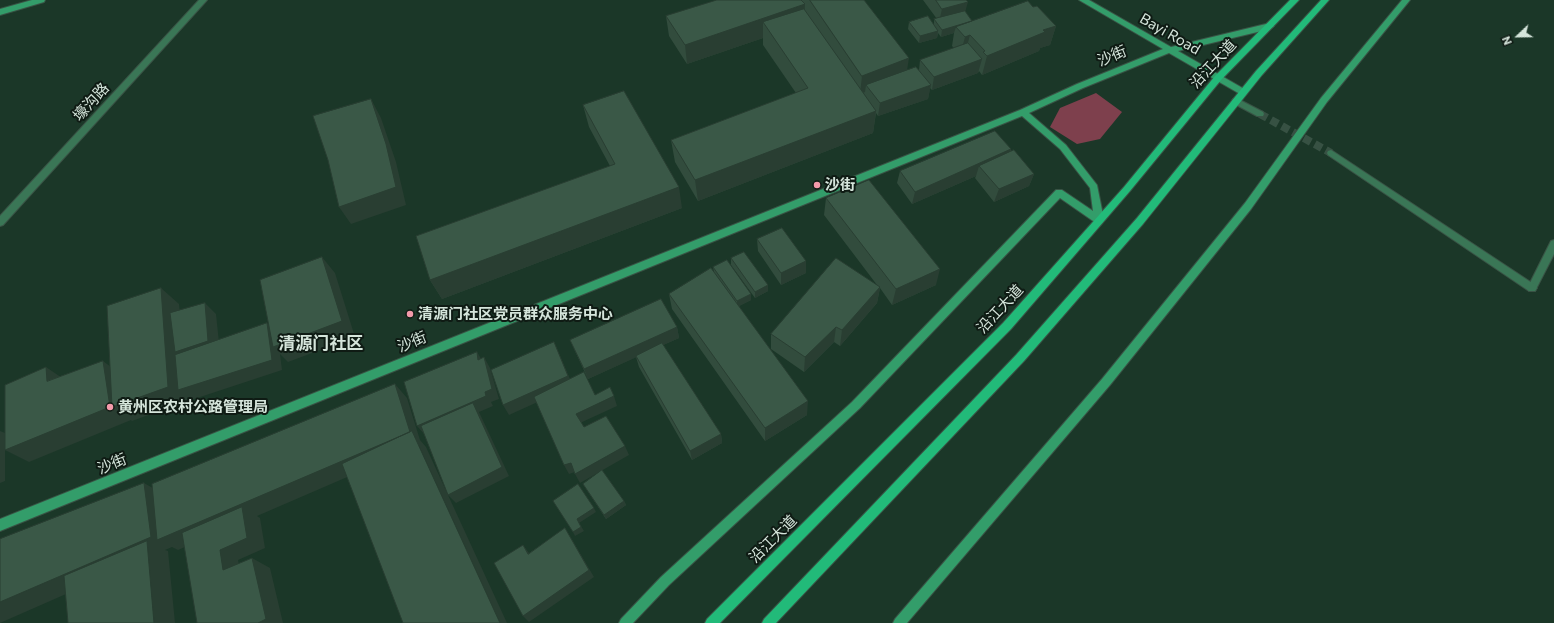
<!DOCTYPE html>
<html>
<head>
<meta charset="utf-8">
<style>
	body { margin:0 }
	#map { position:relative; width:1554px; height:623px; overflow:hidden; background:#1b3728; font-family:Commissioner,sans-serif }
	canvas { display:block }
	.north { position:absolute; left:1498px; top:16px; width:40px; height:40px; -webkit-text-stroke:3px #0f1b14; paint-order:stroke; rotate:248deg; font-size:11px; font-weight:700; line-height:16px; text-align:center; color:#d5e5db }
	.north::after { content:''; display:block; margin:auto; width:14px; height:18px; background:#d5e5db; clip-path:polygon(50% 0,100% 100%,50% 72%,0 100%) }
</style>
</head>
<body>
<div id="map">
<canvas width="1554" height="623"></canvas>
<div class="north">N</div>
</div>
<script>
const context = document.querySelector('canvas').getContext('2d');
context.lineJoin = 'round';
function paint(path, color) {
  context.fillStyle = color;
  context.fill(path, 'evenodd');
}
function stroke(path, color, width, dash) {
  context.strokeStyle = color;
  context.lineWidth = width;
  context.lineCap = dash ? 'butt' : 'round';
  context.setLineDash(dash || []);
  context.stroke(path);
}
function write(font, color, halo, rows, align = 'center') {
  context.font = font + ' Commissioner,"Noto Sans SC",sans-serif';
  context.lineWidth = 4;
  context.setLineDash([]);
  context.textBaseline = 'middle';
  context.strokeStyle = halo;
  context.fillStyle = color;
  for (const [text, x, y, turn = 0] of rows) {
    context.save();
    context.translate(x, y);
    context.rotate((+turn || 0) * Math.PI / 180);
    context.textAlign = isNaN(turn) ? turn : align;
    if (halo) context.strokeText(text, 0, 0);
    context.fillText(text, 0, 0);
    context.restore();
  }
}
const green = new Path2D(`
	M1096,93L1122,112L1100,139L1077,144L1050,127L1060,108Z`);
const streetTunnel = new Path2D(`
	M1260,114L1331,153`);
const lane = new Path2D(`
	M1554,240V254L1535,291H1529L1527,288L1529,285L1551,241Z`);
const street = new Path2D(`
	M199,0H207L3,225L0,226V216Z
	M1236,98L1263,112L1264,114L1263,116H1257L1233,103L1232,101L1233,99Z
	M1331,150L1535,285L1537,288L1535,291H1529L1328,155L1327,153L1328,151Z`);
const secondary = new Path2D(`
	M32,0H45L44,2L0,15V9Z
	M1079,0H1089L1171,47L1270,23L1274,26L1270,29L1178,51L1246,90L1247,92L1246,94H1240L1169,53L1083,88L1029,113L1066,145L1097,185L1104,220L1102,223H1096L1060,198L860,408L669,585L633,623H619L621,619L661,577L852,402L1056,190H1062L1093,211L1090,188L1060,149L1022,116L0,531V519L1020,110L1077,84L1163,49Z
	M1402,0H1410L1327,102L1251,209L1110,385L907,623H893L895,619L1102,379L1245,203L1321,98Z`);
const primary = new Path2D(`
	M1290,0H1299L1221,80L1130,191L1011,329L720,623H705L707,619L1003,323L1124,187L1215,76Z
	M1321,0H1329L1262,75L1143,224L1024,361L776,623H762L764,619L1016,355L1137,218L1256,71Z`);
const wall = new Path2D(`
	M717,0H864L907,70H919L920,60L954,48L952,46L954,33L941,37L938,33L937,38L919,43L908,29L909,22L934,24V19H937L923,0H966L965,12L972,21L1033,7L1056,26L1050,45L1040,48L1039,51L982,75L979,71L978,73L932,90L930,88L928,99L878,116L876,113L873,133L698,201L675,162L671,140L796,93L763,45V38L687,64L669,36L666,16Z
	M583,105L682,208L442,299L430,280L610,166L589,127Z
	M1011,149V152L1034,174L1029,186L994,202L975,178L976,176L912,204L897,183L900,171Z
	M826,198L936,285L892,305L880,288L877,303L840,346L834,342L804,372L771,349V334L877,285L824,215Z
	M757,239L806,273L781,285L758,251Z
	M731,258L768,285V291L755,298L731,265Z
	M713,267L751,294V300L739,306L807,415L765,441L672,309L669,294L714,272Z
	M677,327L679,338L663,345L721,434L722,443L692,460L639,367L636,357L588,379L575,351L570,340Z
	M583,484L624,501L626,505L606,519Z`);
const shadedWall = new Path2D(`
	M968,2L964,16L939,22L942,9Z
	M805,4L804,23L763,22V38L687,64L685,45Z
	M972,21L956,27L954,33L941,37L942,30Z
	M1056,26L1050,45L1040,48L1039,51L982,75L987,56L1043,30Z
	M938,31L937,38L919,43L920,36Z
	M970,35L965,54L960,56L965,37Z
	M909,58L906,77L866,85L865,92L860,94L862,76Z
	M982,59L978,73L932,90L934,77Z
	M931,85L928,99L878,116L880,103Z
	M371,99L381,118L396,162L406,205L351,224L339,207Z
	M876,111L873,133L698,201L695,180Z
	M1011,149L1007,162L979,166L976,176L912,204L915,192Z
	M1034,174L1029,186L994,202L999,189Z
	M679,187L682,208L442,299L430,280Z
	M322,257L335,273L355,337L288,362L280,354L282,370L191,400L187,397V401L132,421L131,420L29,462L5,450V481L0,483V431L5,433L103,361L123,376L161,288L179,304L183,349L205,303L216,314L220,352L267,323L277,334Z
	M806,261V273L781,285V273Z
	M940,269L936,285L892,305L896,289Z
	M768,285V291L755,298V292Z
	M880,287L877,303L840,346L842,330Z
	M751,294V300L737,307V301Z
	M677,327L679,338L588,379L584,369Z
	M836,327L834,342L804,372L805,357Z
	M554,342L573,386L509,415L503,405Z
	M477,352L483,362L478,360Z
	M484,357L490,368L499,399L491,402L493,406L479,412L509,476L456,503L448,495L507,623H500L419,446L257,516L260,518L265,548L238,560L242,580L223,570L220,550L244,521L178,550L172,547L165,550L168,551L175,623H154L148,558L0,623V602L144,483L165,495L395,384L407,398L420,440L426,447L448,495L425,435L417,426L485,392Z
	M46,367L68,382L47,381Z
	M614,396L617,406L580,423L576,414Z
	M808,401L807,415L765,441V428Z
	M721,434L722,443L692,460L690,451Z
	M625,446L629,455L580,483L575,474Z
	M571,463L575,472L569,474L564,465Z
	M624,501L626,505L606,519L604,515Z
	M594,508L596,512L579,523L584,531L575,536L573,532L577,519Z
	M565,528L594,577L529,622L523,616Z
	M523,545L529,553L528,554Z
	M252,558L270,568L283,623H258Z`);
const building = new Path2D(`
	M717,0H801L805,4L685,45L666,16Z
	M810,0H864L909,58L862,76Z
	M936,0H966L968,2L942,9Z
	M1028,1L1033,7L1037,6L1056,26L1043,30L1045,32L987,56L983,52L985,51L970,35L965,37L956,27Z
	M804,9L876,111L695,180L671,140L808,88L763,22Z
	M965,11L972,21L942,30L934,19Z
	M928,16L938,31L920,36L909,22Z
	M968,43L982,59L934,77L920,60Z
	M916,67L931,85L880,103L866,85Z
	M624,91L679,187L430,280L416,236L615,164L583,105Z
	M371,99L386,144L396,187L339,207L328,160L313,116Z
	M995,131L1011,149L915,192L900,171Z
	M1014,150L1034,174L999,189L979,166Z
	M869,180L940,269L896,289L826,198Z
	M782,228L806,261L781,273L757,239Z
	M744,252L768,285L755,292L731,258Z
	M322,257L342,321L273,347L260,280Z
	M836,258L880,287L842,330L836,327L805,357L771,334Z
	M727,260L751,294L737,301L713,267Z
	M711,268L808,401L765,428L669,294Z
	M161,288L168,387L112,407L107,306Z
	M661,299L677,327L584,369L570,340Z
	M205,303L208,341L175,352L170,313Z
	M267,323L272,360L178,390L175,355Z
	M554,342L568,376L503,405L491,370Z
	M662,343L721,434L690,451L636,356Z
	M477,352L478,360L484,357L492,389L485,392L486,396L417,426L404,382Z
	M103,361L110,407L5,450V385L46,367L47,381Z
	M584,372L595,395L610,387L614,396L576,414L584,427L606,416L625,446L575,474L571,463L564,465L534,397Z
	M395,384L410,432L157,540L152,484Z
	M473,403L502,467L448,495L421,426Z
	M412,431L500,623H403L342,464Z
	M602,470L624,501L604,515L583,484Z
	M144,483L151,537L0,602V539Z
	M578,484L594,508L577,519L581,527L573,532L553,501Z
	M242,507L247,538L220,550L223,570L252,558L266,619L258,623H197L182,533Z
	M565,528L589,570L523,616L494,563L523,545L528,554Z
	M147,541L154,623H68L64,576Z`);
const markers = [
	[817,185,4,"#f39aaa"],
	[410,314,4,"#f39aaa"],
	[110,407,4,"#f39aaa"]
];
const streetNames = [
	["Bayi Road",1170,34,30],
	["沙街",1112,56,-22],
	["沿江大道",1213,64,-47],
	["壕沟路",91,102,-48],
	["沿江大道",1000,309,-47],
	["沙街",412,342,-22],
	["沙街",112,464,-22],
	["沿江大道",773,539,-45]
];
const poiNames = [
	["沙街",825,185],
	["清源门社区党员群众服务中心",418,314],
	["黄州区农村公路管理局",118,407]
];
const quarterNames = [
	["清源门社区",321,343]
];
paint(green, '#7e404d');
stroke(streetTunnel, '#375143', 8, [8, 4.5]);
stroke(lane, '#395345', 2);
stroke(street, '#395345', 2);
stroke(secondary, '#395345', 2);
stroke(primary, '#395345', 2);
paint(lane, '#3a7656');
paint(street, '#3a7656');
paint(secondary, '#339d6a');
paint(primary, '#22ba79');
paint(wall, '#324c3d');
paint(shadedWall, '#293e32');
paint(building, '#3a5847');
stroke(building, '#293e32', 1);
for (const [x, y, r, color] of markers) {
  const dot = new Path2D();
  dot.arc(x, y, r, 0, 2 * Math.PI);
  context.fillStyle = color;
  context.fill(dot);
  stroke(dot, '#0f1b14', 1.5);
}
write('15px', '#d5e5db', '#0f1b14', streetNames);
write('bold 15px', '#d5e5db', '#0f1b14', poiNames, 'left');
write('bold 17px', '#d5e5db', '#0f1b14', quarterNames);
</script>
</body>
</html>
